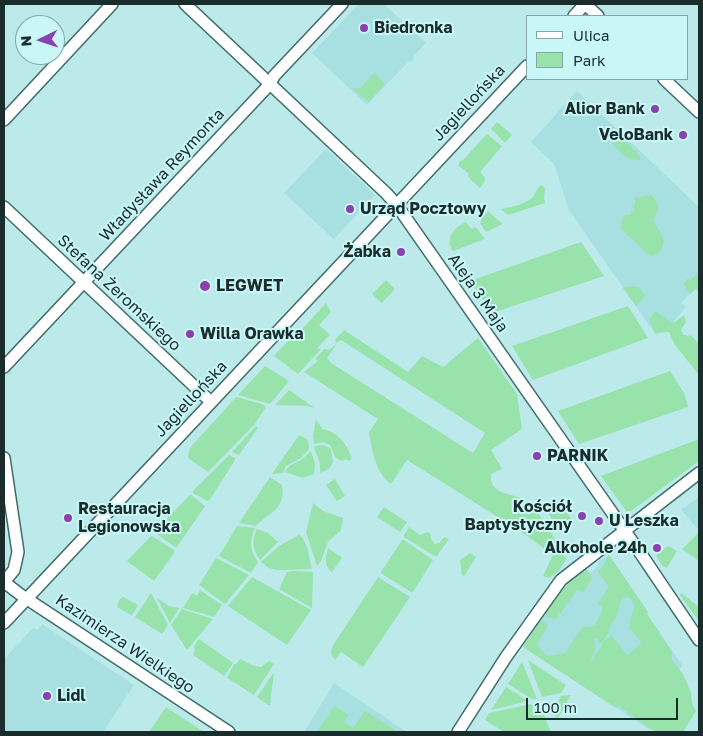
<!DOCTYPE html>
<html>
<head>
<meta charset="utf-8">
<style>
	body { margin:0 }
	#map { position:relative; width:703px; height:736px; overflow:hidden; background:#bceaeb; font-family:"Golos Text",sans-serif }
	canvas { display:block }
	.frame { position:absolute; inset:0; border:5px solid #1b2c2d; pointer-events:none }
	.legend { position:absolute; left:526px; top:15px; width:162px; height:65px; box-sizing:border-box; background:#c9f7f8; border:1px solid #83a6a7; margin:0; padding:6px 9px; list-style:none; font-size:15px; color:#1b2c2d }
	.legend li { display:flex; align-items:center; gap:10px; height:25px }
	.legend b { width:25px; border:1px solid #83a6a7 }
	.north { position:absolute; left:15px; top:15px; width:50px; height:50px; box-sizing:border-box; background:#c9f7f8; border:1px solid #83a6a7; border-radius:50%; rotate:266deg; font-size:14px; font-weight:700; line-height:20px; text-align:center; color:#1b2c2d }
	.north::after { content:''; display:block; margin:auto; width:18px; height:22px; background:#8b40b2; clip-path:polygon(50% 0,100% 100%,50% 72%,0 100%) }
	.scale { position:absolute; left:526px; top:698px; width:152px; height:22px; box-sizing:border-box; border:2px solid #1b2c2d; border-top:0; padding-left:6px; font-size:15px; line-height:18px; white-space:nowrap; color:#1b2c2d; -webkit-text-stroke:4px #c9f7f8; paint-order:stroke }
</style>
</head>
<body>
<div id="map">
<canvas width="703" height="736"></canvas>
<div class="frame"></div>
<ul class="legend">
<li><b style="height:6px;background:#fff"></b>Ulica</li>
<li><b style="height:14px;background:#98e2ac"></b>Park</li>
</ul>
<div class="north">N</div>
<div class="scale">100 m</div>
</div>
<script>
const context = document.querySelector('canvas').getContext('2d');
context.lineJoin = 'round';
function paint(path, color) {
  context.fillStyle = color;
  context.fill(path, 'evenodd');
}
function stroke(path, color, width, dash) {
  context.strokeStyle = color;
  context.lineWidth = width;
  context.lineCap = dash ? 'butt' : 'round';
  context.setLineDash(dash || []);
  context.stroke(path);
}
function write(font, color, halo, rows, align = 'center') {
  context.font = font + ' "Golos Text",sans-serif';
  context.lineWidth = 4;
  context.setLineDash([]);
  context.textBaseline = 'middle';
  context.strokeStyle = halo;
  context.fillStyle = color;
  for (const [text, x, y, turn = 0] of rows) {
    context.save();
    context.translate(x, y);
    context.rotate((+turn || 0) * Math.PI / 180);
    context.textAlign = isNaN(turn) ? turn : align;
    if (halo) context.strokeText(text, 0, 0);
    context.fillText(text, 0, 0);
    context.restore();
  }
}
const built = new Path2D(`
	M359,4H384L426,43L413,57L414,59L411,62L409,61L367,105L312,53Z
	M577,91L699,207V284L681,303L686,307L674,321V323L656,335L569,210L554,164L531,142Z
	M326,149L375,195L334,239L284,193Z
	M699,497V530L681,510Z
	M609,555L648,612L647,614L682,665L650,730L523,647L556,596L567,584L586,569L590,574L598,566V562Z
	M42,624L134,685L103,732H4V659L33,628L38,630Z
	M334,683L407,732H304Z`);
const green = new Path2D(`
	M374,73L385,84L368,102L352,88H360Z
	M497,122L512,135L505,143L491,129Z
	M609,125L638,154L641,160C621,161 614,143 604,129Z
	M487,134L502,146L480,172L485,178L484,183L480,188L468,177L469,174L458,165L460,161L463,160Z
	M541,185L545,188L544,198L545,203L508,215L501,209C511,207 523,205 532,198C536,194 536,189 541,185Z
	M651,195C661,206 659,209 653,220C661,235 670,241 657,255L650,256L621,229L623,216L630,215L635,205V198Z
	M488,211L503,224L486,232L480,223L481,222V218Z
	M466,222L471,229L476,227L485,239L453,251C444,239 454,227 466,222Z
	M581,242L604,276L492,313L470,281Z
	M699,271V294L696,289L690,294L684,284L687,279L691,280Z
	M386,280L395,289L382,303L372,294Z
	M632,286L639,287L645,296L636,306L623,288Z
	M326,303L331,312L319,325L330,335L317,348L321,349L298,374L274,356L291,338L292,340Z
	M628,306L648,338L533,380L512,346Z
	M656,311L672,324L684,315L686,322L681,330L684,335L692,336L699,344V375L675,345L669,332L655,333L649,319Z
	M344,330L408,372L422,356L443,367L478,338L517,394L522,429L491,450L502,469L491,474C489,497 513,491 527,502C542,513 556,542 566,559L559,571L549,578L543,576L553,555L520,531L407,460L391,484C376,474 373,452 369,435V432L378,419L304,372L318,361L315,359L324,349L329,350L337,343L335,340ZM341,340L485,433L473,453L331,363L327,358L337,343Z
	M265,366L289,381L270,404L238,395Z
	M670,371L684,393L688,407L579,444L558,411Z
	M289,390L313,407L312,408L308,406L275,405Z
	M236,397L262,404L266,407L254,425L208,472L188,458L189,449Z
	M316,419L322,429C338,432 347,443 352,459L349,461L346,459L342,461L336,458L330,445L323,442L314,444L313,436Z
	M256,426L258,428L239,455L232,452Z
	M299,435L308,440L309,449L301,458L286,466L283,473L272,474Z
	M699,439V461L631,511H626L601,476Z
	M319,445H324L331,449L333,462L329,469L320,473V464L314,447Z
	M311,451L315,463L314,474L302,478L285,472L289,466L301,460Z
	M229,455L235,458V460L209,501H207L193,493V491Z
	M270,477L282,485C286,510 270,511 256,526L239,523Z
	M335,479L345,496L337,501L326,485Z
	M191,495L205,506L177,547H175L154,532L189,496Z
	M313,503L323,511L343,518L341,530L328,542L321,561L317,566L306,532Z
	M384,507L407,522L400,532L377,517Z
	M547,507L563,508L573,521L560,529L546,511Z
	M237,526L255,528C249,541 250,551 258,562L251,573L219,556Z
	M409,527L420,535L428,532L430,533L431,539L435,544L439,543L444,537L449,539L436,557L404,537V535Z
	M257,529L268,533L278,542L260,560C253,550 251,541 257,529Z
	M699,532V561L682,549Z
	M299,535L302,537L307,547L312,569L277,570L269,568L261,562L279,546Z
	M152,536L174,550V553L154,581L127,561L150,537Z
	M402,540H404L433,560L413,592H411L382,574L381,572Z
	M668,546L677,551L667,568L662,566L656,555Z
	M328,548L342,558L332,572C323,565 326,558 328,548Z
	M470,553L476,557L464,576L462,575L460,560Z
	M609,555L648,612L647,614L672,652V660L683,674L691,692L692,703L696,711L683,732H655L619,706L616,708L523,647L540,621L546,622L548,625L537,644L541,650L548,656L565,653L583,627L595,626L602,611V606L598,604L609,587L597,571L601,569ZM626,597L631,598L634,605L629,627L641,642L639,646L627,655L611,635L609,639L607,637L589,665L596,648L594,640L597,638L599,644L602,643L609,632L610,625L616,618L621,600Z
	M216,558L249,575L225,604L199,585Z
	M586,569L590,574L591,580L583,593L577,590L556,619L547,617L545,613C557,595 569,582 586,569Z
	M293,571L313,572L312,608L279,589L287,572Z
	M252,577L311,610L287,645L228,606Z
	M378,577L410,597L363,667L341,652L335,660L331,654L332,647Z
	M200,590L222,605L214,617L183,608L192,593L197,596Z
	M151,593L168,625L162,634L135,617Z
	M681,593L699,607V621L680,595Z
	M123,597L138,605L133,614L131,615L117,607L119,600Z
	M157,598L169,606L179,608L170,623Z
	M182,609L213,619L187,650L171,625Z
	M199,639L233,663L224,676L193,655L195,650L194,646Z
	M240,659L252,665L261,667L269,661L274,664L254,695L227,678L234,664H236Z
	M528,660L566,685L561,693L542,697Z
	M522,662L537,699H532L508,684Z
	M274,672L270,705H268L257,697Z
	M506,687L528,701L491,710Z
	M571,695L558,718L551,713L561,696Z
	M531,704L542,711L551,732H504L485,720L489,713Z
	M334,706L349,715L344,722L353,728L365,711L398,732H317Z
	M166,707L204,732H149Z`);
const minor = new Path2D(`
	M185,4L386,193L396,204L641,554L699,640
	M585,4L598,16
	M574,16L585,4
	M664,79L699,112
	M4,120L112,4
	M4,207L211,402
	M4,367L270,84L274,76L342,4
	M4,458L18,552L14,570L4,582
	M4,582L21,595L229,732
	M4,623L527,66
	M458,732L506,657L561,580L699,473`);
const markers = [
	[364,28,5,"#8b40b2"],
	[655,109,5,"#8b40b2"],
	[683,135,5,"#8b40b2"],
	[350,209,5,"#8b40b2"],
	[401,252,5,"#8b40b2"],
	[205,286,6,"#8b40b2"],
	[190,334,5,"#8b40b2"],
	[537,456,5,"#8b40b2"],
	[582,516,5,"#8b40b2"],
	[68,518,5,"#8b40b2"],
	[599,521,5,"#8b40b2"],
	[657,548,5,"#8b40b2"],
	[47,696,5,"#8b40b2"]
];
const poiNames = [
	["Biedronka",374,28],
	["Alior Bank",645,109,"right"],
	["VeloBank",673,135,"right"],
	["Urząd Pocztowy",360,209],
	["Żabka",391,252,"right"],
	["LEGWET",216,286],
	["Willa Orawka",200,334],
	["PARNIK",547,456],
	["Kościół",572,507,"right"],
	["Baptystyczny",572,525,"right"],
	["Restauracja",78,509],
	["Legionowska",78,527],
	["U Leszka",609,521],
	["Alkohole 24h",647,548,"right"],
	["Lidl",57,696]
];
const streetNames = [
	["Jagiellońska",469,103,-47],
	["Władysława Reymonta",162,175,-47],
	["Stefana Żeromskiego",119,293,43],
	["Aleja 3 Maja",478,293,55],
	["Jagiellońska",191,399,-47],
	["Kazimierza Wielkiego",125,644,34]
];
paint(built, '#a8dfe0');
paint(green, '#98e2ac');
stroke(minor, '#416b6c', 14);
stroke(minor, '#fff', 11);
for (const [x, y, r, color] of markers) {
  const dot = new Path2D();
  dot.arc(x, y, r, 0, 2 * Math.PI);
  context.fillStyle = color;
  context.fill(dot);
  stroke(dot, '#c9f7f8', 2);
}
write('bold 16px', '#1b2c2d', '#c9f7f8', poiNames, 'left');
write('16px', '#1b2c2d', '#c9f7f8', streetNames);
</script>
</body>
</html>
